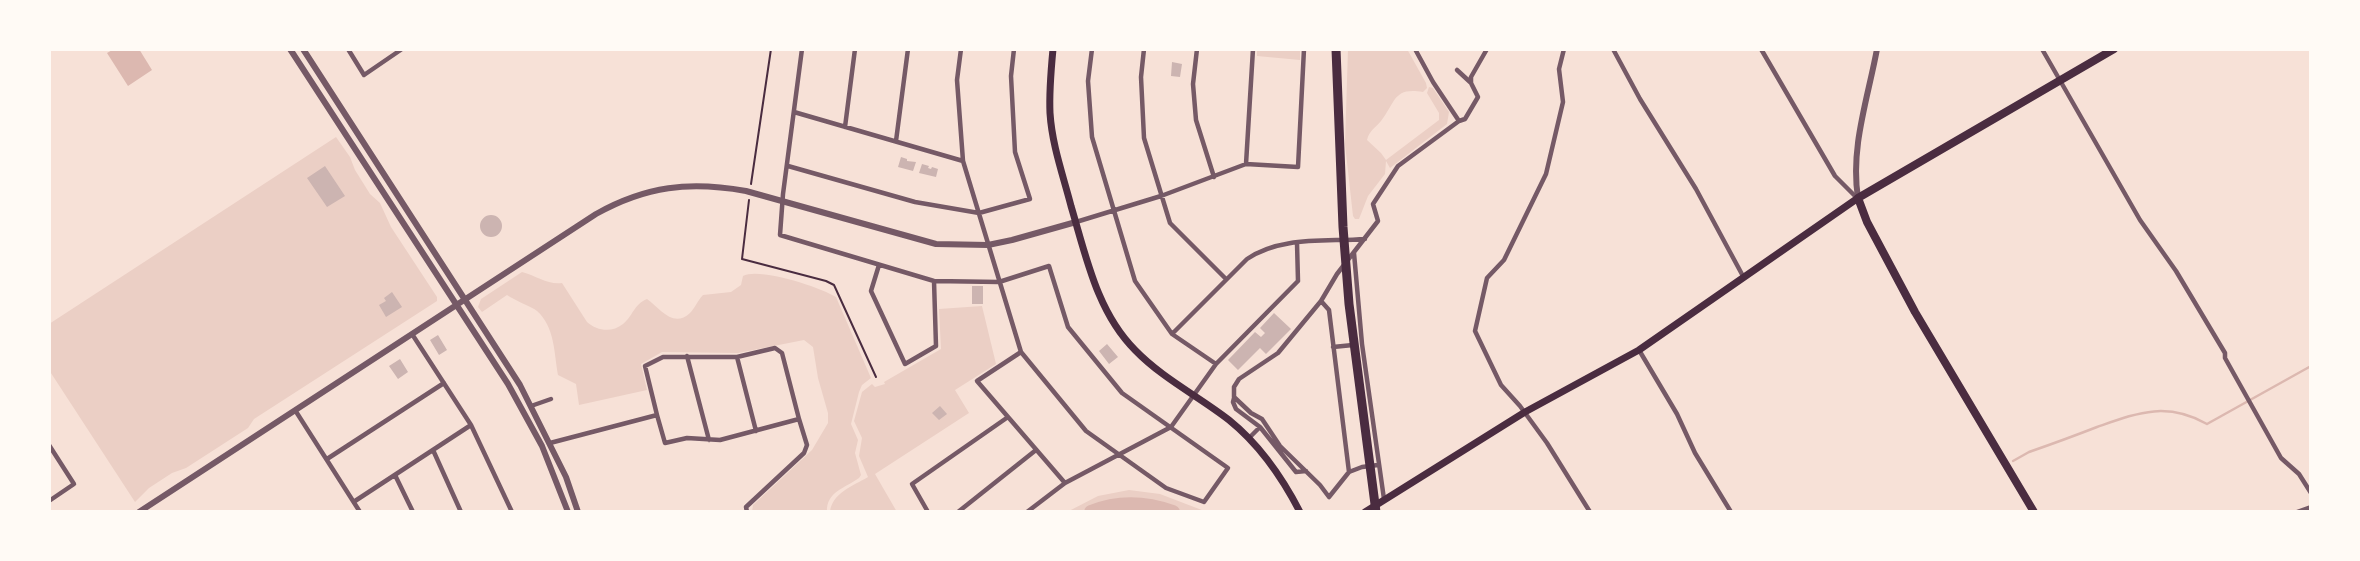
<!DOCTYPE html>
<html>
<head>
<meta charset="utf-8">
<style>
	body { margin:0 }
	#map { position:relative; width:2360px; height:561px; overflow:hidden; background:#f7e1d7; font-family:"Fira Sans Condensed",sans-serif }
	canvas { display:block }
	.frame { position:absolute; inset:0; border:51px solid #fffaf5; pointer-events:none }
</style>
</head>
<body>
<div id="map">
<canvas width="2360" height="561"></canvas>
<div class="frame"></div>
</div>
<script>
const context = document.querySelector('canvas').getContext('2d');
context.lineJoin = 'round';
function paint(path, color) {
  context.fillStyle = color;
  context.fill(path, 'evenodd');
}
function stroke(path, color, width, dash) {
  context.strokeStyle = color;
  context.lineWidth = width;
  context.lineCap = dash ? 'butt' : 'round';
  context.setLineDash(dash || []);
  context.stroke(path);
}
const green = new Path2D(`
	M1257,49H1300V60L1257,56Z
	M1348,49H1407L1426,83L1427,88L1423,92C1393,87 1396,102 1381,121C1375,128 1369,131 1367,140L1381,153L1386,160L1439,120V113L1427,93L1429,87L1433,88L1449,112L1447,124L1390,168L1386,161L1385,174L1368,196L1359,219H1355L1353,216L1345,144Z
	M336,137L350,157L355,170L370,194L380,203L391,227L437,297V301L254,419L248,428L186,468L172,473L149,488L135,502L49,370V324Z
	M522,272C537,276 548,285 562,283L587,322C597,331 612,333 623,324C633,316 634,304 647,299C660,308 673,329 690,313C695,308 698,300 703,295L731,292L741,285L743,276C759,267 820,287 836,297L871,378L862,385L859,392L851,424L858,440L855,453L861,475L859,478C845,488 826,492 827,512H752L753,505L812,450L828,423V413L818,378L813,347L804,340L738,353L662,352L641,364L647,390L579,405L576,384L558,375C554,353 555,327 537,311C532,307 514,300 507,295L482,312L478,307L481,299Z
	M982,306L996,364L955,390L969,413L875,474L897,512H830C832,493 853,486 868,477L859,456L862,438L854,421L862,392L872,384L875,387L885,384L884,382L941,349L939,309Z
	M1129,490L1160,494L1207,512C1200,512 1192,513 1185,512C1167,510 1151,499 1132,499C1108,499 1089,512 1067,512L1098,496Z
	M1133,507L1160,512H1101Z`);
const water = new Path2D(`
	M114,49H139L152,70L128,86L107,53Z`);
const stream = new Path2D(`
	M2013,461L2029,452C2052,444 2074,436 2097,427C2137,413 2166,401 2207,424L2311,366`);
const river = new Path2D(`
	M1091,512C1118,501 1145,502 1173,512`);
const building = new Path2D(`
	M1172,62L1182,64L1180,77L1171,76Z
	M901,157L907,159V161L916,162L913,171L898,167Z
	M922,164L929,166L928,168L931,169L932,167L938,169L936,177L919,173Z
	M325,166L345,196L327,207L307,178Z
	M480 226a11 11 0 1 1 22 0a11 11 0 1 1-22 0Z
	M972,286H983V304H972Z
	M392,292L402,307L386,317L379,305L386,301L384,298Z
	M1274,313L1291,329L1266,354L1260,348L1238,370L1228,360L1255,332L1261,337L1265,333L1260,328Z
	M438,335L447,350L439,355L430,340Z
	M1107,344L1118,357L1109,364L1099,351Z
	M400,359L408,372L398,379L389,366Z
	M940,406L947,414L939,420L932,413Z`);
const path = new Path2D(`
	M751,184L771,49
	M749,200L742,259L826,281L834,285L876,377`);
const minor = new Path2D(`
	M348,49L364,75L402,49
	M802,49L783,194L780,235L934,281L999,282L1049,266L1068,327L1122,393L1228,468L1204,502L1166,488L1086,431L1021,352L963,161L957,80L961,49
	M1092,49L1088,81L1092,137L1135,281L1172,334
	M1144,49L1141,77L1144,138L1170,223L1226,279
	M1197,49L1193,84L1196,120L1214,177
	M1415,49L1433,82L1459,121
	M1564,49L1559,69L1563,102L1546,174L1504,260L1487,278L1475,331L1501,385L1520,406L1547,443L1590,512
	M1613,49L1640,99L1696,189L1744,278
	M1761,49L1835,176L1857,198
	M2042,49L2140,220L2176,271L2225,353V358L2281,458L2299,474L2311,493
	M1457,70L1470,82
	M794,112L963,161
	M845,127L855,49
	M896,141L908,49
	M1246,164L1253,49
	M788,166L915,202L979,213L1030,199L1015,152L1011,76L1014,49
	M1076,222L1161,196L1246,164L1298,167L1304,49
	M1354,253L1362,344
	M879,265L871,291L905,364L936,346L934,281
	M1321,301L1329,310L1349,472L1362,467L1378,465
	M412,334L471,425L512,512
	M1362,344L1384,499
	M1333,347L1353,345
	M1639,350L1677,414L1695,453L1731,512
	M1021,352L977,381L1065,483
	M687,356L709,440
	M737,357L756,431
	M1216,364L1298,281L1297,243
	M1234,398L1233,402L1236,409L1260,427L1296,472L1306,471
	M531,406L551,399
	M295,410L360,512
	M657,415L645,366L663,357H737L775,348L782,353L799,419
	M1249,438L1260,427
	M550,443L657,415L665,443L687,438L720,440L799,419L807,445L804,453L746,507L747,512
	M49,445L74,484L49,501
	M433,450L461,512
	M327,459L444,383
	M1349,472L1329,497L1320,485L1280,446L1262,419L1251,413L1234,397V387L1239,379L1278,353L1321,301L1337,274L1378,221L1373,204L1398,166L1459,121L1465,119L1478,97L1471,83V77L1487,49
	M395,475L413,512
	M355,501L471,425
	M928,512L912,484L1008,417
	M958,512L1036,450
	M1027,512L1065,483L1171,427L1216,364L1172,334L1247,259C1281,236 1325,242 1365,239
	M2297,512L2311,507`);
const tertiary = new Path2D(`
	M290,49L508,384L542,446L568,512
	M303,49L520,385L566,477L578,512
	M1858,198C1850,148 1868,98 1877,49
	M139,512L596,214C646,186 689,181 746,191L936,244L988,245L1012,240L1076,222`);
const secondary = new Path2D(`
	M1053,49C1051,70 1049,91 1050,113C1052,145 1063,175 1071,206C1086,256 1097,312 1135,350C1162,378 1198,396 1229,420C1260,445 1282,477 1300,512
	M1365,512L1525,412L1639,350L1858,198`);
const trunk = new Path2D(`
	M2034,512L1915,312L1867,222L1858,198L2114,49`);
const motorway = new Path2D(`
	M1336,49L1343,227L1349,304L1376,512`);
paint(green, '#ebcfc5');
paint(water, '#dcb8b0');
stroke(stream, '#dcb8b0', 2.5);
stroke(river, '#dcb8b0', 14);
paint(building, '#ccb4b1');
stroke(path, '#4a2c40', 2);
stroke(minor, '#755966', 4.5);
stroke(tertiary, '#755966', 6);
stroke(secondary, '#4a2c40', 7);
stroke(trunk, '#4a2c40', 8);
stroke(motorway, '#4a2c40', 9);
</script>
</body>
</html>
